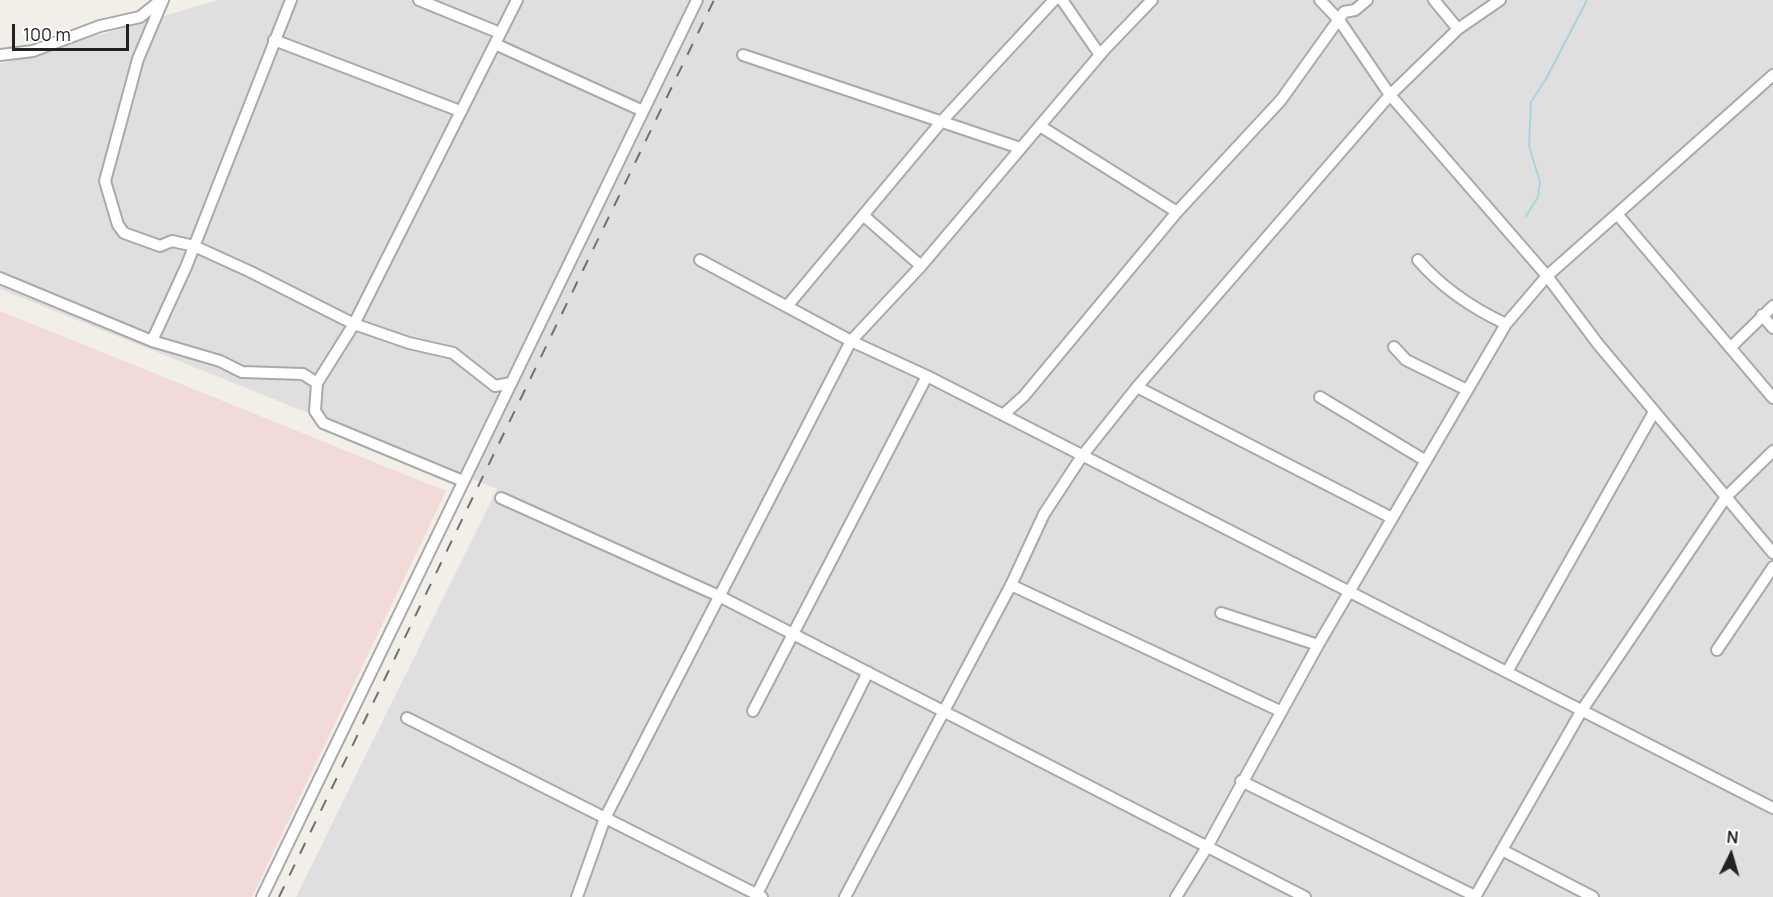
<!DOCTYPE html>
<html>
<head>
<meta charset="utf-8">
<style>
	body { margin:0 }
	#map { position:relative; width:1773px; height:897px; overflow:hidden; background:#f2efe9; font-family:Manrope,sans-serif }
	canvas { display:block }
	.north { position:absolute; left:1701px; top:825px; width:60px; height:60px; -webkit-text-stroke:4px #fff; paint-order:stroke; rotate:5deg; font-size:16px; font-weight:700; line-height:24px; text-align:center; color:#222 }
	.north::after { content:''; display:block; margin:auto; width:21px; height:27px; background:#222; clip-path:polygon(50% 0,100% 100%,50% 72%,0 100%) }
	.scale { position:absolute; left:12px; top:24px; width:117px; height:27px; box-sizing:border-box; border:3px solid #222; border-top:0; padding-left:8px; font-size:18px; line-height:21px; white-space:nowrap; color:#222; -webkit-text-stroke:4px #fff; paint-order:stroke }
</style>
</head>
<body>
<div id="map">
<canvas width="1773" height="897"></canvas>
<div class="north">N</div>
<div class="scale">100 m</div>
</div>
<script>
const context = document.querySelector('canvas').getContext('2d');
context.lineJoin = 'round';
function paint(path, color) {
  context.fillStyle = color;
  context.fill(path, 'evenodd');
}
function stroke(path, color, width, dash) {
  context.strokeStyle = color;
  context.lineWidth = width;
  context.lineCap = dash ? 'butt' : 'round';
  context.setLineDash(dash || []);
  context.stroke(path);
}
const residential = new Path2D(`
	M218,0H1773V897H296L497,489L0,289V64Z`);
const commercial = new Path2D(`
	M0,311L446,491L252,897H0Z`);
const stream = new Path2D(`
	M1526,216L1538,197L1540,182L1529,146L1531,102L1546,79L1587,0`);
const minor = new Path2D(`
	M163,0L138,59L105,181L118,225L124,233L160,246L172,241L194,246L251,272L354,324L409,343L453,353L495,386L511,383
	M419,0L500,33
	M1062,0L1100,55
	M1320,0L1339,20L1390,95L1547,276L1598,344L1773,553
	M1434,0L1458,29
	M274,40L460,111
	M495,44L643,111
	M0,55L33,51L100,26L140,17L161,0
	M743,55L1020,148
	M1040,126L1177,212
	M1617,214L1773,75
	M863,215L921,266
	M700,260L851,341L927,376L1773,808
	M1418,260C1443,289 1472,308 1506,324
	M0,278L152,341L220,361L242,372L303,374L317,383
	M788,305L942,121L1054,0
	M1762,315L1773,328
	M152,341L186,267L291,0
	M1394,347L1406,360L1467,390
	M1731,347L1773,306
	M1137,387L1392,518
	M1320,397L1426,461
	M1003,415L1024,396L1177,212L1281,100L1344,12L1355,10L1367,0
	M463,481L323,423L315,411L317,383L354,324L517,0
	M501,498L719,596L1305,897
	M1011,585L1280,711
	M1221,613L1318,645
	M1717,650L1773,567
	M1507,672L1654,412
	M753,711L927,376
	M407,718L762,897
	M1241,781L1475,896
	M1502,850L1593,897
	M757,894L868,672
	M262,897L697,0
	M577,897L605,818L851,341L921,266L1104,50L1152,0
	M845,897L1011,585L1044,514L1082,456L1137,387L1390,95L1458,29L1500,0
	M1176,897L1207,847L1318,645L1506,324L1547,276L1617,214L1773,398
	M1475,897L1582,710L1726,497L1773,451`);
const rail = new Path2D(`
	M279,897L714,0`);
paint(residential, '#e0dfdf');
paint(commercial, '#f2dad9');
stroke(stream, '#aad3df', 2);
stroke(minor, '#a9a9a9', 14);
stroke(minor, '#fff', 10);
stroke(rail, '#707070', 2, [12, 12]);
</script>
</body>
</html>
